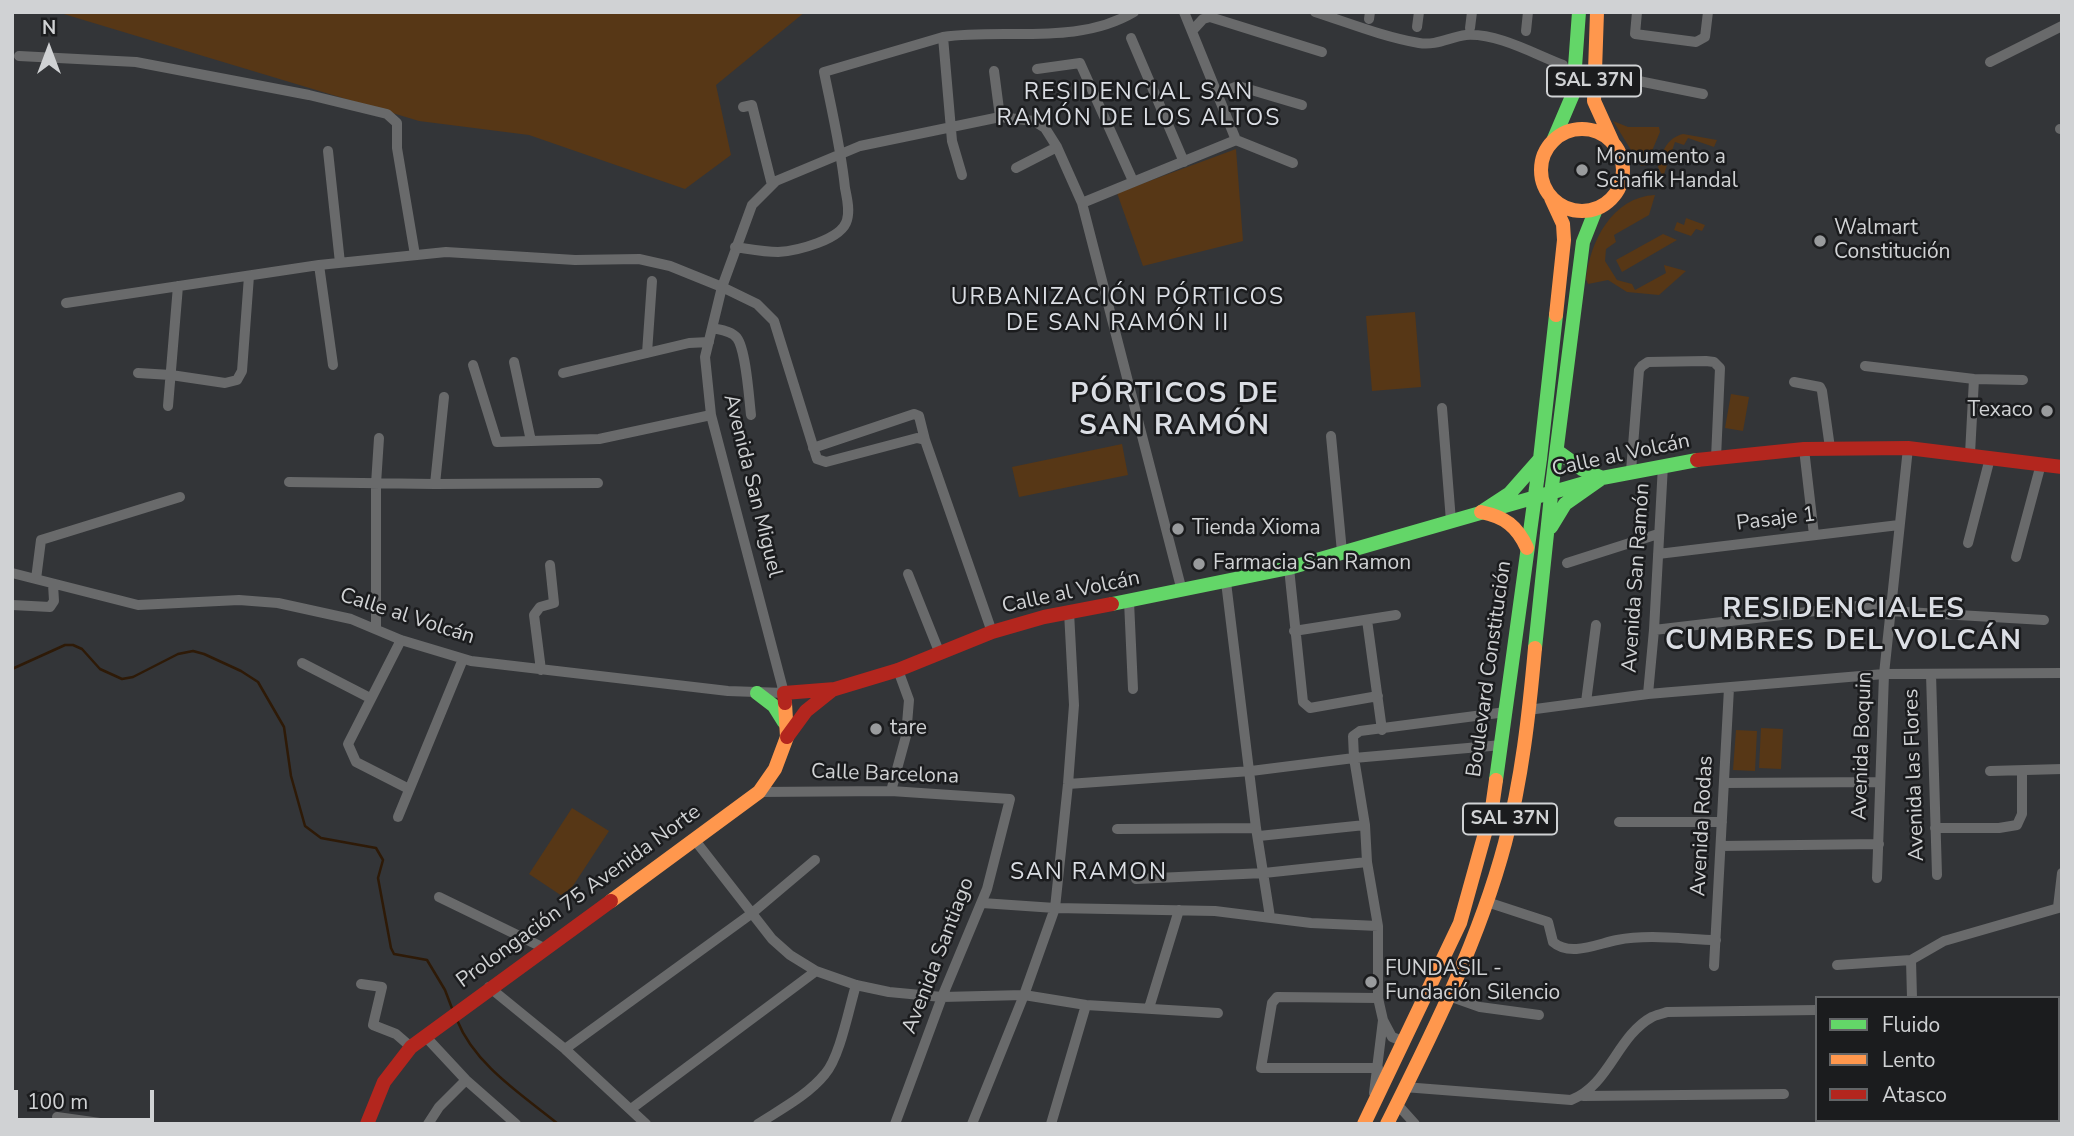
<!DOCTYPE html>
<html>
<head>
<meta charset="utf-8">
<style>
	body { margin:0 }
	#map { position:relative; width:2074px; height:1136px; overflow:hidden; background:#333538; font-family:"Nunito Sans",sans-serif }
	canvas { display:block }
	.frame { position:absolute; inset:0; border:14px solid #d0d2d4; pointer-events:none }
	.legend { position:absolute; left:1815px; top:996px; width:245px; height:126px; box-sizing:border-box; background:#1b1c1e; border:2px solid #636567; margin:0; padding:9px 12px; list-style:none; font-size:21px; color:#d0d2d4 }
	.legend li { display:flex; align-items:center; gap:14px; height:35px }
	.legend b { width:35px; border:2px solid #636567 }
	.north { position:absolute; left:14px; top:14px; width:70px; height:70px; -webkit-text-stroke:5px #1b1c1e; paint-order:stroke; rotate:0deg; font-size:19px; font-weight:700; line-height:28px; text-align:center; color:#d0d2d4 }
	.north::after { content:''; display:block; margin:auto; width:24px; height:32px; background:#d0d2d4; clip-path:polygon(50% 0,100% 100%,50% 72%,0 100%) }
	.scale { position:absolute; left:14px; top:1090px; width:140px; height:32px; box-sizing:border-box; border:4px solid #d0d2d4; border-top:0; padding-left:9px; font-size:21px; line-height:24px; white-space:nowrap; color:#d0d2d4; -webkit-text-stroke:5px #1b1c1e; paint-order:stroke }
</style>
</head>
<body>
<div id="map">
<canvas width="2074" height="1136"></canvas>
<div class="frame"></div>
<ul class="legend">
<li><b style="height:9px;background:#63d668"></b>Fluido</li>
<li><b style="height:9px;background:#ff974d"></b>Lento</li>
<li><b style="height:9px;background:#b3261e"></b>Atasco</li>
</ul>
<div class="north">N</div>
<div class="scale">100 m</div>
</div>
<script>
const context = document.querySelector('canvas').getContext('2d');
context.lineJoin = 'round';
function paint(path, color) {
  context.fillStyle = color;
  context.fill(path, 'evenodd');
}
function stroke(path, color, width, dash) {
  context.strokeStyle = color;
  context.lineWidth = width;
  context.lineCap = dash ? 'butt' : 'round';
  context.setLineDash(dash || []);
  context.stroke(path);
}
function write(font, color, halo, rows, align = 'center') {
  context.font = font + ' "Nunito Sans",sans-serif';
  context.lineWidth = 5;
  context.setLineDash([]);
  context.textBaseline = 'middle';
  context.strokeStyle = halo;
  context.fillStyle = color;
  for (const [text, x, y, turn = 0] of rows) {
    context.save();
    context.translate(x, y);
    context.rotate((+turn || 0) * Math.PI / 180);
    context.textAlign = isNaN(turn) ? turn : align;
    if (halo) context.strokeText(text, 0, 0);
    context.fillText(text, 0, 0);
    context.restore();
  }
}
const green = new Path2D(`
	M57,12H805L716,85L731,155L685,189L529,135L419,121Z
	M1613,121L1628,127H1659L1660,132L1646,165L1641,166Z
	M1683,134L1717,140L1714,147L1688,138L1684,145L1675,142L1663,177L1658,167C1662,151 1667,138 1683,134Z
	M1236,149L1243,241L1143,266L1117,193Z
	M1655,195L1649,215L1614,235L1616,242L1606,249L1605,261L1617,280L1632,284L1635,290L1666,273L1664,265L1686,271L1659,295L1627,292L1608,280L1588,284L1586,279C1590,242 1612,197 1655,195Z
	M1686,218L1705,225L1702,231L1696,229L1691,236L1674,230L1677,222L1684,225Z
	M1663,234L1677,240L1622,272L1616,260Z
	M1415,312L1421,387L1372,391L1366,316Z
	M1731,394L1749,397L1743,431L1725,428Z
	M1122,444L1128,475L1019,497L1012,467Z
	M1761,728L1783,729L1781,769L1759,768Z
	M1736,730L1757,731L1755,771L1733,770Z
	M572,808L609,831L565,898L529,874Z`);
const stream = new Path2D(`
	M12,669L65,645H73L82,649L100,669L122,679L133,677L178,654L193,651L204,654L241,671L258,682L284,727L291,776L305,826L321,838L376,848L383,860L378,878L391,948L394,954L427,960L445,990L453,1011
	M457,1020C475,1065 521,1094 558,1124`);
const street = new Path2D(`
	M1184,12L1236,140
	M1315,12C1349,23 1384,37 1419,43C1436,46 1450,37 1466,35C1498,33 1534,54 1563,65
	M1637,12L1635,34L1696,42L1705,37L1708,12
	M1369,19L1370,12
	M1417,27L1419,12
	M1470,28L1472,12
	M1192,31L1203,19L1210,17L1322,52
	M1526,31L1528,12
	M1131,38L1184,162
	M19,56L136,62L309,95L387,114L397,123V148L415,255
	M1990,62L2062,26
	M1037,69L1080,63L1133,181
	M994,71L1000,117
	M1604,74L1703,94
	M1218,94L1238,86L1302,105
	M743,107L752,105L772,185
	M2060,129H2062
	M328,151L340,263
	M1016,168L1057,147
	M962,175L952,141L943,37C1005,28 1077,46 1134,12
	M1082,203L1236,140L1293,163
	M735,247C749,249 764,252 778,252C796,251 842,240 847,220C850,210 847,198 845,188C841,149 832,111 824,72L943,37
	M319,265L333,365
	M66,303L319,265L446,252L575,260L639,259L670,266L722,287L757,304L774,321L817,459L826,462L917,438L925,440
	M712,328C721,330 732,331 737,338C746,350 749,398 751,415
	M647,353L652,281
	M514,362L531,441
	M473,365L497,442L599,439L711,415
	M1865,366L1974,379L2023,380
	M138,373L171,375L225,383L237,380L242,371L249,276
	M563,373L689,343L709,342
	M1794,382L1820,387L1822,391L1830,448
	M168,406L178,286
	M1442,408L1451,521
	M1331,436L1342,552
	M813,448L914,414L919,416L925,440L992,632
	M1804,449L1814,535
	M1970,454L1974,379
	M1631,471L1639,370L1642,366L1648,362L1706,361L1714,362L1720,368L1716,458
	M289,482L435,484L598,483
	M435,484L444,397
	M1968,543L1990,458
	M1658,554L1899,525
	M2016,557L2041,464
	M1567,563L1658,534
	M1289,568L1303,702L1310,708L1378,696
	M12,573L138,605L239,600L278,603L351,619L401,640L471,661L728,691L784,693L711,415L705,357L722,287L752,205L776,181L860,146L1000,117L1034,121L1045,128L1057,147L1082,203L1182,591
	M908,574L940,654
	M36,579L41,540L180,497
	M1226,582L1256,828L1270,917
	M1129,601L1133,689
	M12,605L50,607L54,601L53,584
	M1889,611L2044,620
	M1367,620L1382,730
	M376,629V484L379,438
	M1654,630L1875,604L1890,605
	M1294,631L1396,615
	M401,640L348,744L356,762L409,789
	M302,663L370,698
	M541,670L534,615L540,607L554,603L550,565
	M1931,674L1937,875
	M1648,694L1654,630L1663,465
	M1586,702L1596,625
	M1528,710L1648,694L1884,674L2062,673
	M1990,771L2062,769
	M1724,783L1879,782
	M1068,784L1251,771L1354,758L1502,745
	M891,791L906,736L909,700L898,670
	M759,792L891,791L1010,799L987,889L942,997L895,1124
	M398,817L463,659
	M1619,822H1722
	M1935,828H1999L2017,825L2022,814V771
	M1117,829L1256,828
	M1259,836L1365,825
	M694,839L772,939L790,955L816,971L856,985L889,992L942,997L1024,995L1086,1005L1218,1013
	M1721,846L1879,844
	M1877,878L1884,674L1908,448
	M1136,879L1264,873L1367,862
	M439,897L544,948
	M1487,902L1548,922L1553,942C1570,957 1597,944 1617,940C1648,934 1683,939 1716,940
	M982,903L1055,908L1215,911L1311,923L1378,926
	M2058,907L2062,873
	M1911,960L1912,998
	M1837,965L1911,960L1944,941L2062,907
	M1714,966L1729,688
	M361,984L382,987L373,1025L396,1034L411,1047
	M489,987L565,1049L646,1124
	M1449,996L1480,1007L1539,1015
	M2058,1004H2062
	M1149,1008L1179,910
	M1383,1020L1392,1037L1405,1042
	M425,1036L466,1080L516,1124
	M565,1049L751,914L815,860
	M1378,1068H1261L1272,1003L1277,997L1378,998
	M1404,1087L1571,1100C1609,1086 1617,1036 1652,1017C1656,1015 1662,1014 1667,1012L1817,1010
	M1374,1093L1383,1020L1378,998V926L1367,862L1365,825L1354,758L1353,736L1360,731L1506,712
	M1583,1096L1784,1094
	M1397,1104L1415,1124
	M631,1109L816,971
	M57,1117L107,1124
	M428,1124L439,1107L466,1080
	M758,1124C781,1109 808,1095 825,1074C840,1057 849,1008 856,985
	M972,1124L1024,995L1055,908L1068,784L1074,705L1069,612
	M1051,1124L1086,1005
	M1854,1124V1120
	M1904,1124V1120
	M1957,1124V1120`);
const fast = new Path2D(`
	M1553,141L1573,94L1579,12
	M1557,451L1582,469L1602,478
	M1481,512L1510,493L1540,459
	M1551,527L1565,504L1602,478
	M1112,604L1289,568L1602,478L1697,460
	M1535,648L1552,486L1583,242L1596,209
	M757,693L774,706L784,722
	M1496,780L1540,459L1556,315`);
const slow = new Path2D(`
	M1597,12L1594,101L1613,143
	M1541 170a41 41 0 1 1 82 0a41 41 0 1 1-82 0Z
	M1551,198L1563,224L1564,240L1556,315
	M1481,512C1505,517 1517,526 1527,548
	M611,901L759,792L775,769L787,737L785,703
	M1364,1124L1460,923L1492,808L1496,780
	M1387,1124C1432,1034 1479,941 1505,843C1522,779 1529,714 1535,648`);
const jam = new Path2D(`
	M1697,460L1804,449L1908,448L2062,467
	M785,703L784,693L835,689L898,670L992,632L1044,617L1112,604
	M787,737L806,711L831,691
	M367,1124L384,1082L411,1047L611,901`);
const markers = [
	[1582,170,7,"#999b9d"],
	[1820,241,7,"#999b9d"],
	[2047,411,7,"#999b9d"],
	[1178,529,7,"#999b9d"],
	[1199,564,7,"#999b9d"],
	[876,729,7,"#999b9d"],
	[1371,982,7,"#999b9d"]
];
const shields = [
	[1594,81,94],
	[1510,819,94]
];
const shieldNames = [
	["SAL 37N",1594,81],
	["SAL 37N",1510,819]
];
const poiNames = [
	["Monumento a",1596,158],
	["Schafik Handal",1596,182],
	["Walmart",1834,229],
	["Constitución",1834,253],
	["Texaco",2033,411,"right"],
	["Tienda Xioma",1192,529],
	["Farmacia San Ramon",1213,564],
	["tare",890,729],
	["FUNDASIL -",1385,970],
	["Fundación Silencio",1385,994]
];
const streetNames = [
	["Calle al Volcán",1621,456,-12],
	["Avenida San Miguel",752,486,76],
	["Pasaje 1",1776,520,-7],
	["Avenida San Ramón",1637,578,-86],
	["Calle al Volcán",1071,593,-12],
	["Calle al Volcán",407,617,18],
	["Boulevard Constitución",1490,669,-82],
	["Avenida Boquin",1863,746,-88],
	["Calle Barcelona",885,775,2],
	["Avenida las Flores",1915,775,-92],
	["Avenida Rodas",1703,826,-87],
	["Prolongación 75 Avenida Norte",579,897,-36],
	["Avenida Santiago",939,956,-69]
];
const neighbourhoodNames = [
	["RESIDENCIAL SAN",1139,93],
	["RAMÓN DE LOS ALTOS",1139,119],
	["URBANIZACIÓN PÓRTICOS",1118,298],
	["DE SAN RAMÓN II",1118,324],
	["SAN RAMON",1089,873]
];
const districtNames = [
	["PÓRTICOS DE",1175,395],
	["SAN RAMÓN",1175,427],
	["RESIDENCIALES",1844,610],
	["CUMBRES DEL VOLCÁN",1844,642]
];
paint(green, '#573716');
stroke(stream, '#2e1a07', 2.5);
stroke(street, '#696a6b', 10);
stroke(fast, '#63d668', 14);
stroke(slow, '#ff974d', 14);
stroke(jam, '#b3261e', 14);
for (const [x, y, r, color] of markers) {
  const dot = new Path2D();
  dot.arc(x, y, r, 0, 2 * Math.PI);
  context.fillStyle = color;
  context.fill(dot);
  stroke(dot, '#1b1c1e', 2.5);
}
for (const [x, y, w] of shields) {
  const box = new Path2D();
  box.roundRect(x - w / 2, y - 15.5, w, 31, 5);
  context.fillStyle = '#1b1c1e';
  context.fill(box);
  stroke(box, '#d0d2d4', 2);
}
write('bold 19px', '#d0d2d4', null, shieldNames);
write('21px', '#d0d2d4', '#1b1c1e', poiNames, 'left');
write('21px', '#d0d2d4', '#1b1c1e', streetNames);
context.letterSpacing = '2px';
write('23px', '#dbdee4', '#1b1c1e', neighbourhoodNames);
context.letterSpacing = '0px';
context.letterSpacing = '2px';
write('bold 28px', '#dbdee4', '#1b1c1e', districtNames);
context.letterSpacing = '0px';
</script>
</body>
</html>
